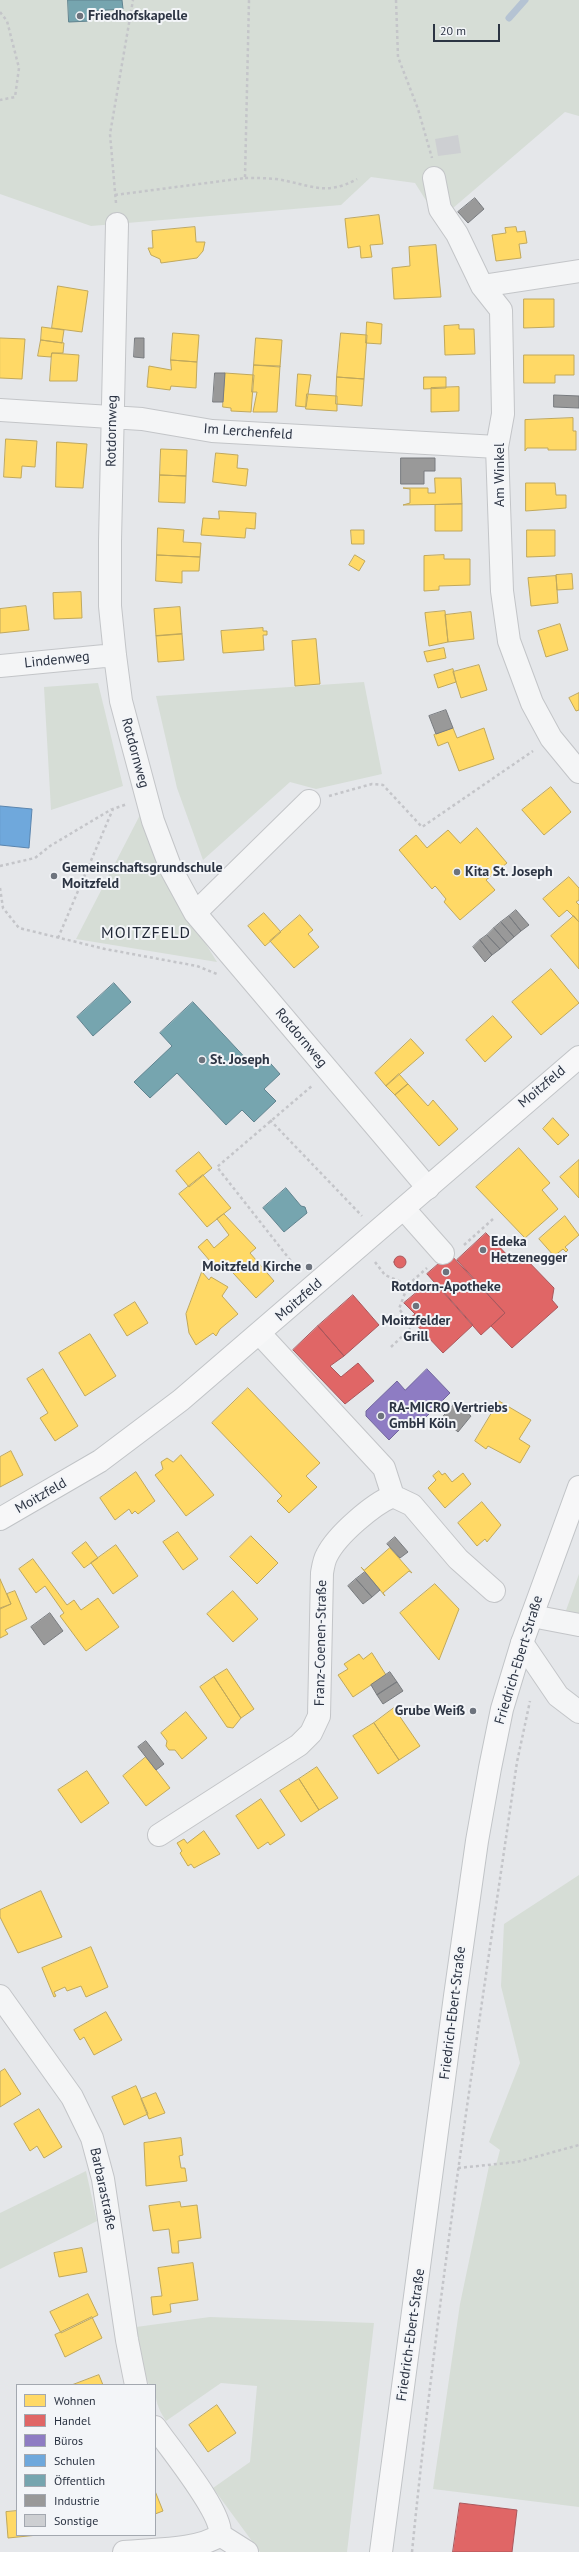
<!DOCTYPE html>
<html>
<head>
<meta charset="utf-8">
<style>
	body { margin:0 }
	#map { position:relative; width:579px; height:2552px; overflow:hidden; background:#e5e7ea; font-family:"PT Sans",sans-serif }
	canvas { display:block }
	.legend { position:absolute; left:16px; top:2384px; width:140px; height:152px; box-sizing:border-box; background:#f3f5f8; border:1px solid #a3a8b0; margin:0; padding:5px 7px; list-style:none; font-size:12px; color:#2c3443 }
	.legend li { display:flex; align-items:center; gap:8px; height:20px }
	.legend b { width:20px; border:1px solid #a3a8b0 }
	.scale { position:absolute; left:433px; top:24px; width:67px; height:18px; box-sizing:border-box; border:2px solid #2c3443; border-top:0; padding-left:5px; font-size:12px; line-height:14px; white-space:nowrap; color:#2c3443; -webkit-text-stroke:3px #f3f5f8; paint-order:stroke }
</style>
</head>
<body>
<div id="map">
<canvas width="579" height="2552"></canvas>
<ul class="legend">
<li><b style="height:11px;background:#ffd966"></b>Wohnen</li>
<li><b style="height:11px;background:#e06666"></b>Handel</li>
<li><b style="height:11px;background:#8e7cc3"></b>Büros</li>
<li><b style="height:11px;background:#6fa8dc"></b>Schulen</li>
<li><b style="height:11px;background:#76a5af"></b>Öffentlich</li>
<li><b style="height:11px;background:#999"></b>Industrie</li>
<li><b style="height:11px;background:#cdcfd2"></b>Sonstige</li>
</ul>
<div class="scale">20 m</div>
</div>
<script>
const context = document.querySelector('canvas').getContext('2d');
context.lineJoin = 'round';
function paint(path, color) {
  context.fillStyle = color;
  context.fill(path, 'evenodd');
}
function stroke(path, color, width, dash) {
  context.strokeStyle = color;
  context.lineWidth = width;
  context.lineCap = dash ? 'butt' : 'round';
  context.setLineDash(dash || []);
  context.stroke(path);
}
function write(font, color, halo, rows, align = 'center') {
  context.font = font + ' "PT Sans",sans-serif';
  context.lineWidth = 4;
  context.setLineDash([]);
  context.textBaseline = 'middle';
  context.strokeStyle = halo;
  context.fillStyle = color;
  for (const [text, x, y, turn = 0] of rows) {
    context.save();
    context.translate(x, y);
    context.rotate((+turn || 0) * Math.PI / 180);
    context.textAlign = isNaN(turn) ? turn : align;
    if (halo) context.strokeText(text, 0, 0);
    context.fillText(text, 0, 0);
    context.restore();
  }
}
const green = new Path2D(`
	M0,0H579V116L565,112L446,214L427,202L415,183L371,177L341,205L91,226L0,194Z
	M364,682L382,774L316,789L290,782L203,860L177,788L156,696Z
	M98,683L123,786L51,810L44,687Z
	M141,813L165,878L217,962L76,939Z
	M579,1574V1619L564,1616Z
	M579,1875V2507L433,2489L460,2304L489,2166L496,2165L500,2150L489,2142L520,2063L501,1986L504,1924Z
	M86,2171L97,2221L0,2269V2213Z
	M210,2317L374,2323L347,2552H260L213,2488L250,2462L257,2386L221,2383L166,2421C158,2409 155,2400 155,2385H149L146,2377L136,2327Z`);
const homes = new Path2D(`
	M379,215L383,244L370,245L372,257L361,258L360,246L348,248L345,219Z
	M195,227L196,242H205L203,251L197,258L161,263L160,259L151,255L148,248H153L152,231Z
	M516,227L517,232L525,231L527,243L519,244L521,258L496,261L492,235L506,233L505,228Z
	M436,245L441,297L394,299L392,268L410,266L409,247Z
	M58,286L88,291L82,332L52,328Z
	M524,299H554V327L524,328Z
	M367,322L382,324L381,344L366,343Z
	M459,325V329H474L475,354L445,355L444,326Z
	M42,327L64,330L62,343L41,340Z
	M173,333L199,335L197,362L171,360Z
	M341,333L367,335L364,379L337,377Z
	M0,338L25,339L22,379L0,378Z
	M256,338L282,340L280,367L254,365Z
	M41,340L64,343L63,353H52L51,357L38,356Z
	M52,353L79,355L77,381H50Z
	M524,355H574V375H555V383H524Z
	M171,360L197,362L196,388L171,386L170,390L147,387L149,366L171,370Z
	M254,365L280,366L277,412H253L257,392H252Z
	M225,373L254,375L251,412L231,411V408L223,407Z
	M298,374L311,375L306,407L296,406Z
	M337,377L364,379L362,406L336,404Z
	M424,377H446V388L424,389Z
	M459,387V411L431,412V388Z
	M307,394L337,396V411L306,409Z
	M573,418V431H576V450H548V448H527L525,451V420Z
	M6,439L37,441L35,467L22,466L21,478L4,477Z
	M57,442L87,444L83,488L56,487Z
	M161,449L187,450L186,476L160,475Z
	M216,453L238,455L237,468L248,469L246,486L213,482Z
	M160,475L186,476L185,503L159,502Z
	M435,478H461L462,504L403,505L410,503V489L403,488H428V493H435Z
	M526,483H555L556,495H566V508L526,511Z
	M462,504V531H435V505Z
	M219,511L256,513L255,529L246,528L245,538L201,535L203,518L219,519Z
	M158,528L184,530L183,542L201,543L200,557L157,555Z
	M351,530H364V544H352Z
	M527,530H555V556L527,557Z
	M157,555L200,557L199,571H182V583L156,581Z
	M355,555L365,561L359,571L349,565Z
	M444,555V559H470V585L439,586V590L424,591V556Z
	M572,574L573,589L557,590L556,575Z
	M556,576L558,603L531,606L528,578Z
	M81,592L82,618L54,619L53,593Z
	M26,606L29,630L0,633V609Z
	M180,607L182,634L156,636L154,609Z
	M445,611L448,642L429,646L425,613Z
	M471,612L474,639L448,642L445,615Z
	M560,624L568,650L546,657L538,631Z
	M263,628V631H267V635H263L264,650L223,653L221,631Z
	M182,634L184,660L158,662L156,636Z
	M316,639L320,684L295,686L292,641Z
	M444,648L446,658L427,662L424,652Z
	M479,665L487,690L461,698L453,672Z
	M453,669L456,682L438,688L434,675Z
	M579,693V710L576,711L569,698Z
	M453,728L457,738L484,728L494,759L459,771L448,742L438,746L434,735Z
	M551,787L571,812L544,835L522,810Z
	M477,828L507,863L486,880L495,890L460,920L444,902L446,899L437,888L435,886L432,889L399,850L416,835L427,848L448,830L460,843Z
	M569,877L579,888V900L576,902L579,905V922L567,910L559,917L543,899Z
	M264,913L281,932L265,946L248,926Z
	M300,915L313,930L308,934L319,947L294,968L270,941Z
	M574,916L579,922V969L551,936Z
	M551,969L579,1003L541,1035L512,1002Z
	M493,1016L512,1037L485,1062L466,1040Z
	M411,1039L424,1053L386,1086L375,1073Z
	M399,1074L408,1084L395,1095L386,1086Z
	M408,1084L428,1106L433,1100L458,1129L439,1146L395,1095Z
	M553,1118L569,1135L558,1145L543,1129Z
	M519,1148L550,1183L542,1190L558,1209L525,1238L476,1187Z
	M199,1152L212,1168L189,1187L176,1171Z
	M579,1160V1198L560,1177Z
	M203,1175L231,1208L207,1227L179,1194Z
	M224,1214L256,1248L250,1253L274,1281L256,1298L223,1262L216,1268L198,1247L207,1239L214,1248L229,1235L217,1219Z
	M565,1216L579,1235L565,1247L568,1250L566,1252L563,1249L554,1256L539,1239Z
	M202,1272L209,1280L211,1277L228,1287L222,1296L238,1314L220,1329L216,1336L213,1333L196,1345L189,1333L186,1314Z
	M135,1302L148,1323L127,1336L114,1315Z
	M90,1334L116,1376L85,1396L59,1353Z
	M43,1369L78,1426L55,1441L40,1418L48,1413L27,1379Z
	M248,1388L320,1463L306,1476L317,1487L289,1513L277,1501L282,1496L212,1423Z
	M499,1401L531,1420L519,1439L530,1446L520,1463L488,1446L486,1449L475,1441Z
	M11,1451L23,1475L0,1487V1457Z
	M181,1455L214,1495L186,1516L155,1475L163,1469L161,1462L167,1458L173,1462Z
	M439,1471L442,1475L445,1473L452,1482L463,1473L471,1484L445,1508L428,1488L436,1480L433,1476Z
	M136,1472L155,1501L138,1514L135,1511L132,1514L129,1509L115,1520L100,1498Z
	M482,1502L501,1525L487,1542L485,1539L477,1546L458,1523Z
	M178,1532L198,1559L183,1570L163,1542Z
	M251,1536L278,1563L257,1584L230,1557Z
	M86,1542L98,1558L84,1568L72,1553Z
	M116,1545L138,1576L113,1594L91,1563Z
	M390,1548L412,1573L409,1571L383,1593L385,1596L361,1567L364,1570Z
	M33,1559L67,1605L74,1600L81,1610L98,1598L119,1627L86,1651L60,1616L64,1613L45,1586L36,1593L19,1569Z
	M0,1579L11,1604L0,1609Z
	M435,1584L459,1609L439,1660L400,1613Z
	M15,1591L27,1619L5,1630L8,1634L0,1638V1608L11,1604L7,1594Z
	M233,1591L258,1619L233,1642L207,1614Z
	M372,1653L386,1675L353,1697L338,1675L348,1669L344,1664L359,1654L363,1659Z
	M227,1669L254,1709L241,1718L214,1677Z
	M214,1677L241,1718L233,1728L227,1727L200,1687Z
	M394,1708L420,1746L399,1760L374,1723Z
	M186,1712L207,1738L182,1759L175,1750H169L166,1746L167,1741L161,1733Z
	M374,1723L399,1760L378,1774L353,1736Z
	M146,1757L170,1788L146,1806L123,1776Z
	M317,1767L338,1798L319,1810L299,1779Z
	M87,1771L109,1803L81,1823L58,1790Z
	M299,1779L319,1810L301,1822L280,1791Z
	M261,1799L285,1835L270,1845L268,1842L258,1849L236,1816Z
	M204,1831L220,1854L194,1868L191,1864L188,1866L180,1853L182,1851L177,1843L184,1839L187,1843Z
	M41,1891L62,1937L18,1953L0,1917V1910Z
	M91,1947L108,1987L86,1997L81,1986L67,1991L65,1987L54,1992L56,1996L54,1997L42,1968Z
	M106,2012L122,2040L94,2055L84,2037L80,2040L74,2030Z
	M5,2069L21,2094L0,2107V2072Z
	M136,2086L148,2114L124,2125L112,2097Z
	M156,2093L165,2113L149,2119L141,2099Z
	M39,2109L62,2147L44,2158L37,2146L30,2151L14,2124Z
	M181,2138L183,2155L179,2156L181,2168H185L187,2181L146,2186L144,2143Z
	M180,2202L181,2207L197,2205L201,2238L178,2241L179,2253H172L169,2229L153,2231L149,2206Z
	M82,2248L87,2272L59,2277L54,2253Z
	M193,2263L198,2300L170,2304L171,2312L153,2315L151,2297L162,2296L158,2268Z
	M88,2294L98,2315L61,2333L50,2312Z
	M92,2317L102,2338L65,2357L55,2335Z
	M99,2375L103,2385H72Z
	M217,2405L236,2433L208,2452L189,2425Z
	M155,2491L163,2511L155,2514Z
	M17,2511V2535H38L8,2538L6,2512Z`);
const shops = new Path2D(`
	M486,1233L514,1262L522,1255L554,1288L552,1300L558,1307L512,1348L491,1326L505,1313L457,1260Z
	M450,1254L505,1313L481,1335L427,1274Z
	M394 1262a6 6 0 1 1 12 0a6 6 0 1 1-12 0Z
	M427,1284L437,1293L442,1290L473,1325L443,1353L410,1318L415,1314L404,1303Z
	M353,1295L379,1325L344,1356L318,1326Z
	M318,1326L344,1356L330,1366L341,1377L358,1363L374,1381L345,1404L293,1350Z
	M460,2503L517,2510L512,2552H453Z`);
const offices = new Path2D(`
	M427,1369L450,1393L417,1426L410,1419L389,1440L366,1416V1411L397,1381L405,1390Z`);
const schools = new Path2D(`
	M0,806L32,809L29,848L0,845Z`);
const public = new Path2D(`
	M68,0H122L123,9L91,11V21L69,22Z
	M114,983L131,1002L93,1036L77,1017Z
	M193,1002L252,1065L263,1055L280,1074L264,1089L276,1101L254,1122L242,1110L226,1125L177,1073L150,1098L134,1082L172,1046L160,1033Z
	M286,1188L301,1206L305,1207L307,1213L284,1232L263,1208Z`);
const industry = new Path2D(`
	M475,198L484,209L468,223L458,212Z
	M135,338H144V358L134,357Z
	M215,373H225L223,402H213Z
	M554,395L579,396V408L554,407Z
	M401,458H435V471H424V484H401Z
	M446,710L453,728L436,734L429,716Z
	M516,910L529,925L521,931L509,916Z
	M509,916L521,931L514,937L501,922Z
	M501,922L514,937L507,943L494,928Z
	M494,928L507,943L500,949L487,935Z
	M487,935L500,949L492,955L480,940Z
	M480,940L492,955L485,962L473,947Z
	M455,1403L471,1416L458,1432L442,1418Z
	M395,1537L408,1552L400,1558L387,1544Z
	M365,1572L380,1590L372,1597L356,1579Z
	M356,1579L372,1597L363,1604L348,1586Z
	M50,1613L63,1631L44,1645L31,1627Z
	M390,1672L397,1682L377,1695L371,1685Z
	M397,1682L403,1691L383,1704L377,1695Z
	M146,1741L164,1764L156,1770L138,1747Z`);
const stream = new Path2D(`
	M509,18L525,0`);
const building = new Path2D(`
	M458,135L461,153L438,156L435,139Z`);
const path = new Path2D(`
	M396,0L398,57L418,109L432,158
	M0,12L7,21L19,68L15,97L0,100
	M245,178C256,178 266,178 276,179C309,184 325,197 357,179
	M115,195L245,178L249,0
	M116,203L110,134L133,0
	M329,796L372,784L383,785L422,827L533,751
	M0,866L35,858L50,846L112,809
	M0,888L3,908L19,928L105,949L197,966L217,974
	M58,938L113,809L127,804
	M270,1120L362,1216
	M464,1245L493,1219
	M375,1262L385,1275L408,1285
	M298,1270L217,1167L313,1085
	M391,1347L413,1326L399,1309L408,1285L427,1268
	M458,2168L517,2162L579,2145
	M412,2552C438,2288 479,2025 517,1762L530,1701`);
const minor = new Path2D(`
	M434,178L440,209L457,234L482,286L501,310L503,414L497,447L502,591L509,641L532,703L551,738L579,772
	M117,224L110,541V606L115,655L121,701L153,821L171,869L195,913L428,1188
	M482,286L579,271
	M0,410L142,419L212,431L497,447
	M0,666L115,655
	M195,913L309,801
	M404,1209L443,1253
	M260,1334L384,1468L393,1496L412,1505L458,1559L494,1591
	M532,1616L579,1625
	M522,1643L558,1696L579,1712
	M159,1835L299,1745L311,1733L319,1716L322,1573C323,1567 324,1560 327,1555C337,1535 373,1504 393,1496
	M0,1996L72,2097L92,2138L103,2179L127,2340L136,2385
	M155,2427C170,2449 223,2512 220,2535
	M220,2535L247,2552
	M124,2552C150,2549 198,2551 220,2535`);
const major = new Path2D(`
	M0,1519L100,1461L181,1400L579,1057
	M381,2552L455,1996L477,1841L490,1768L502,1709L522,1643L579,1487`);
const markers = [
	[80,16,4,"#6d737d"],
	[457,872,4,"#6d737d"],
	[54,876,4,"#6d737d"],
	[202,1060,4,"#6d737d"],
	[483,1250,4,"#6d737d"],
	[309,1267,4,"#6d737d"],
	[446,1272,4,"#6d737d"],
	[416,1306,4,"#6d737d"],
	[381,1416,4,"#6d737d"],
	[473,1711,4,"#6d737d"]
];
const poiNames = [
	["Friedhofskapelle",88,16],
	["Gemeinschaftsgrundschule",62,868],
	["Moitzfeld",62,884],
	["Kita St. Joseph",465,872],
	["St. Joseph",210,1060],
	["Edeka",491,1242],
	["Hetzenegger",491,1258],
	["Moitzfeld Kirche",301,1267,"right"],
	["Rotdorn-Apotheke",446,1287,"center"],
	["Moitzfelder",416,1321,"center"],
	["Grill",416,1337,"center"],
	["RA-MICRO Vertriebs",389,1408],
	["GmbH Köln",389,1424],
	["Grube Weiß",465,1711,"right"]
];
const streetNames = [
	["Rotdornweg",112,431,-89],
	["Im Lerchenfeld",248,432,4],
	["Am Winkel",500,475,-90],
	["Lindenweg",57,660,-6],
	["Rotdornweg",135,753,75],
	["Rotdornweg",301,1038,50],
	["Moitzfeld",542,1087,-40],
	["Moitzfeld",299,1300,-41],
	["Moitzfeld",41,1496,-30],
	["Franz-Coenen-Straße",321,1643,-89],
	["Friedrich-Ebert-Straße",519,1660,-73],
	["Friedrich-Ebert-Straße",453,2013,-83],
	["Barbarastraße",103,2189,78],
	["Friedrich-Ebert-Straße",411,2335,-82]
];
const quarterNames = [
	["MOITZFELD",146,933]
];
paint(green, '#d6ddd6');
paint(homes, '#ffd966');
stroke(homes, '#c0a85c', 1);
paint(shops, '#e06666');
stroke(shops, '#aa575c', 1);
paint(offices, '#8e7cc3');
stroke(offices, '#71669d', 1);
paint(schools, '#6fa8dc');
stroke(schools, '#5b85ae', 1);
paint(public, '#76a5af');
stroke(public, '#60838f', 1);
paint(industry, '#999');
stroke(industry, '#787b7f', 1);
stroke(stream, '#b5c3d3', 7);
paint(building, '#cdcfd2');
stroke(minor, '#c3c5c8', 24);
stroke(major, '#c1c4c7', 24);
stroke(path, '#c4c5c9', 2.5, [3, 3]);
stroke(minor, '#f4f5f6', 22);
stroke(major, '#f7f7f8', 22);
for (const [x, y, r, color] of markers) {
  const dot = new Path2D();
  dot.arc(x, y, r, 0, 2 * Math.PI);
  context.fillStyle = color;
  context.fill(dot);
  stroke(dot, '#f3f5f8', 1.5);
}
write('bold 14px', '#2c3443', '#f3f5f8', poiNames, 'left');
write('14px', '#2c3443', '#f3f5f8', streetNames);
context.letterSpacing = '1px';
write('16px', '#1e2534', '#f3f5f8', quarterNames);
context.letterSpacing = '0px';
</script>
</body>
</html>
